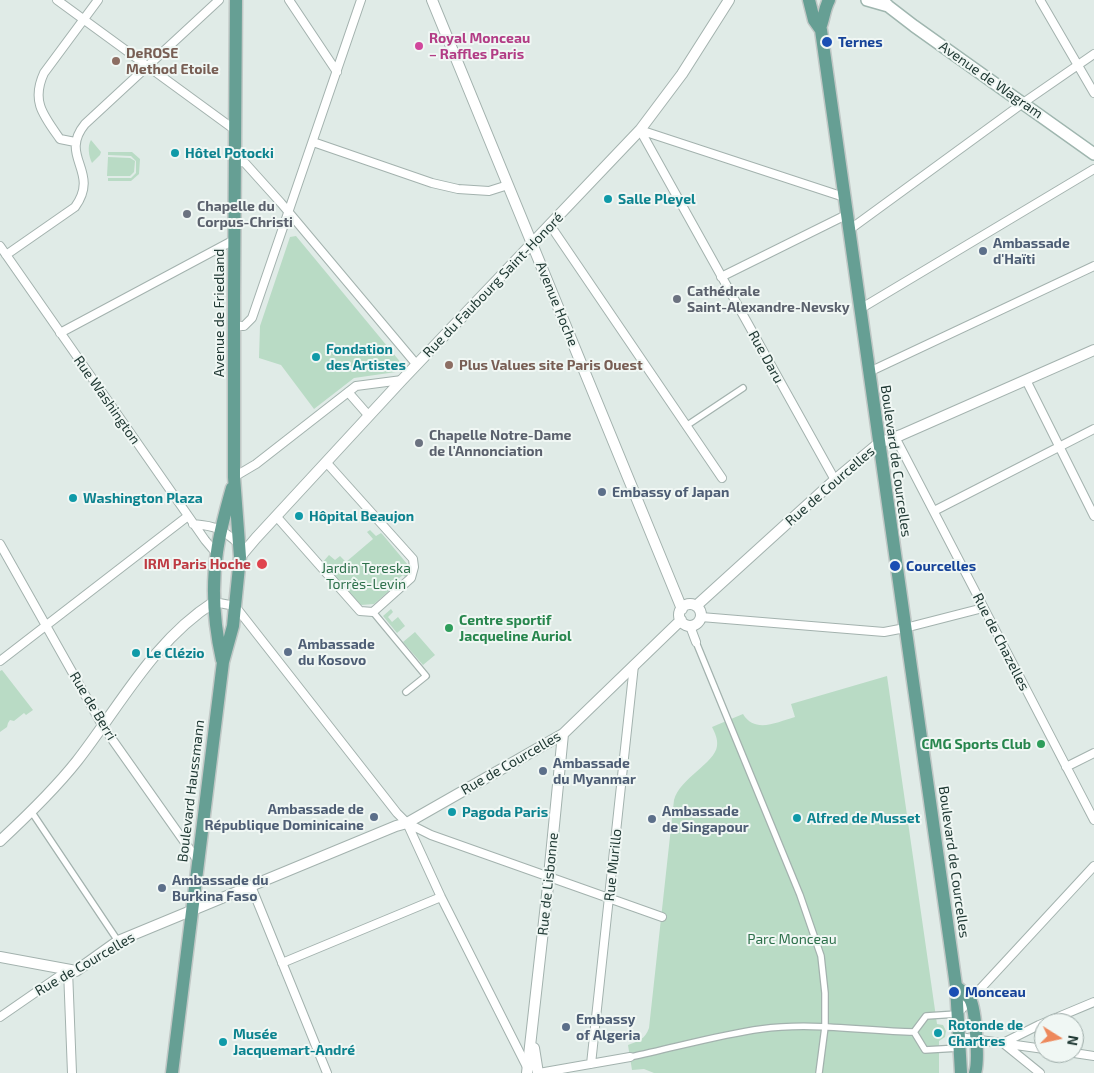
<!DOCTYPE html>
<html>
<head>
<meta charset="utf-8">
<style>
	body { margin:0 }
	#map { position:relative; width:1094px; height:1073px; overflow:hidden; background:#e0ebe7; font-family:"Exo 2",sans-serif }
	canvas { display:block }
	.north { position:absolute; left:1034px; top:1013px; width:50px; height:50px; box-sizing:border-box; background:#f0f7f4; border:1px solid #9daba8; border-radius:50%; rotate:100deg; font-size:14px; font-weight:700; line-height:20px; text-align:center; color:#213a35 }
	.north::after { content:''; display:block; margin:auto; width:18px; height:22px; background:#ed885b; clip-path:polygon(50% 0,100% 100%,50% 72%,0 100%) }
</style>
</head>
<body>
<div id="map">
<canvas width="1094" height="1073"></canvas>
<div class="north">N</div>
</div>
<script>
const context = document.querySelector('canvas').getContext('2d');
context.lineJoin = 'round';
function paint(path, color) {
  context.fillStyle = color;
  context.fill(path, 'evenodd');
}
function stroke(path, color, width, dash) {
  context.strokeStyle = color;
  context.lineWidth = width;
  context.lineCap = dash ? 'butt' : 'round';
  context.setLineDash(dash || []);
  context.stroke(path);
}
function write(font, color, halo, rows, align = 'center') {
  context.font = font + ' "Exo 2",sans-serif';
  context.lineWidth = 4;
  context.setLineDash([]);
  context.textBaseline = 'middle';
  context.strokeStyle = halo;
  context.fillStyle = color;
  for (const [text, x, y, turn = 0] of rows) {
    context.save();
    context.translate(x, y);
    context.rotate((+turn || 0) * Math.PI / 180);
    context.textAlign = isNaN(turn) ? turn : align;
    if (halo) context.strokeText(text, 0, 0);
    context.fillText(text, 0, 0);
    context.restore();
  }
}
const green = new Path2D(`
	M91,140L101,152L100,155L92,163C89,157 87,146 91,140Z
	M108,152H132L140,159L139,174L131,181H108V178H131L136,173V161L131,156L108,155Z
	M108,157L130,158L135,161L134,172L130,176H107Z
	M296,236L402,364L396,372L354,378L314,409L281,365L259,358L260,326L290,237Z
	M370,530L376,536L381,533L383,535L408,565L409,574L405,577L403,575L387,588L389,591L374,604L361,605L322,563L329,555L335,560L340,556L346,562L373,539L367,532Z
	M391,609L393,612L388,617L392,622L398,617L405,626L397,633L383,616Z
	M415,632L435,655L423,665L403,642Z
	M2,670L33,710L26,715L24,713L14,721L10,720L8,723L7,727L0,732V671Z
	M887,676L937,1024L943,1025L946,1031L945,1037L939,1041V1073H654L644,1069L632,1070L628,1045C639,1041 645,1039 649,1028L674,800C680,778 715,763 717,746C718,739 715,733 712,727L743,714C755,734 777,722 795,717L791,704Z`);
const pedestrian = new Path2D(`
	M686,426L743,388
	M373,612L426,676L406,692
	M696,642L800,895L821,956L825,993V1027L819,1073
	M31,811L118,941
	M914,1032L925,1050L959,1048
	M914,1032L926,1016L957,1014
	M630,1057C674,1048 717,1035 761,1029C812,1022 864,1031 914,1032`);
const minor = new Path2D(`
	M57,0L235,130
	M289,0L337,72
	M1040,0L1094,93
	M640,130L835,480
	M640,130L844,197
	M75,142L60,139C43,115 31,101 44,73L98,0
	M313,142L432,183L458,189L489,191L508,185
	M235,160L245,163L281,203L417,365
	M550,225L722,478
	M849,230L1023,103L1094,54
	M0,246L205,540L216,553
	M6,255L75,207C101,171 58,157 85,124L219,0
	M721,277L846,215
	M860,309L1094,169
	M234,326H244L252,318L361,0
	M60,333L234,240
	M869,372L1094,266
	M1026,380L1094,516
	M348,392L369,416
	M895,437L1094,820
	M234,477L256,464L356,386L402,380
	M934,511L1094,429
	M276,516L360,611L373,612L411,578L414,567L413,559L326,462
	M193,524C217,526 222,529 239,544
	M0,544L102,725L198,861
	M214,602L235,606L397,813L407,823L441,897L528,1069
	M701,617L884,632L905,628L983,608
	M690,626L696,642
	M0,661L188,516
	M1066,767L1094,753
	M407,823L431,835L662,917
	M251,886L327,1073
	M282,963L441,897
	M958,1013L1094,866
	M0,1017L68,970L72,1073
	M959,1037L1044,1049
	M1003,1043L1039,1025L1094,1002
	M1003,1043L1040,1073
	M1074,1053L1094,1056
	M591,1064L634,665
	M539,1073L630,1057`);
const tertiary = new Path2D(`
	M432,0L682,609
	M240,557L256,538L402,380L640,130L682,74L729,0
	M679 615a11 11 0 1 1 22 0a11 11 0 1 1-22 0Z
	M696,606L837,478L879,443L901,435L1094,350
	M0,841C27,816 54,790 77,761C120,706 153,641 214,602
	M0,957L76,971L118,941L396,826L407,823L563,734L681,620
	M534,1048L538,1073
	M527,1073L548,886L563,734`);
const secondary = new Path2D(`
	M867,0L888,6
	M882,0L888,6L914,26L1094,154`);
const primary = new Path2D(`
	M809,0L814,20L821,30L952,957L956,986L961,1073
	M820,28C824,19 824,9 829,0
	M222,660C214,624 211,589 217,552C220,530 226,509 232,488
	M956,986C960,990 968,995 970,999C976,1010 979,1062 975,1073
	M172,1073L223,662L233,626L240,557L234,477V296L236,0`);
const markers = [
	[827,42,6,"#1a4fb4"],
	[419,46,5,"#d1479c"],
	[116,61,5,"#8d6e63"],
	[175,153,5,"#0f9aa8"],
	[608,199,5,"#0f9aa8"],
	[187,214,5,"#6b7280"],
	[983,251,5,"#5c6f8a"],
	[677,299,5,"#6b7280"],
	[316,357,5,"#0f9aa8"],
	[449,365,5,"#8d6e63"],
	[419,443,5,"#6b7280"],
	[602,492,5,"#5c6f8a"],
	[73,498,5,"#0f9aa8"],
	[299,516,5,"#0f9aa8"],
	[262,564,6,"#e0444e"],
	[895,566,6,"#1a4fb4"],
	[449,628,5,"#2e9e5b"],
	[288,652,5,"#5c6f8a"],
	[136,653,5,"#0f9aa8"],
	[1041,744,5,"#2e9e5b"],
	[543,771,5,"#5c6f8a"],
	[452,812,5,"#0f9aa8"],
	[374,817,5,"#5c6f8a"],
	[797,818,5,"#0f9aa8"],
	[652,819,5,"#5c6f8a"],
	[162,888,5,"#5c6f8a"],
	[954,992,6,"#1a4fb4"],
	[566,1027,5,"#5c6f8a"],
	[938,1033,5,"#0f9aa8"],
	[223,1042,5,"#0f9aa8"]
];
const hotelNames = [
	["Royal Monceau",429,38],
	["– Raffles Paris",429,54]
];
const transitNames = [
	["Ternes",838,42],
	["Courcelles",906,566],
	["Monceau",965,992]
];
const educationNames = [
	["DeROSE",126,53],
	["Method Etoile",126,69],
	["Plus Values site Paris Ouest",459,365]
];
const streetNames = [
	["Avenue de Wagram",991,80,35],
	["Rue du Faubourg Saint-Honoré",493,285,-46],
	["Avenue Hoche",557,304,68],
	["Avenue de Friedland",219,313,-90],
	["Rue Daru",766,357,61],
	["Rue Washington",107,400,55],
	["Boulevard de Courcelles",896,461,82],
	["Rue de Courcelles",830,486,-41],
	["Rue de Chazelles",1001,642,63],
	["Rue de Berri",93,706,59],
	["Rue de Courcelles",511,763,-30],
	["Boulevard Haussmann",191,791,-83],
	["Boulevard de Courcelles",954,862,82],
	["Rue Murillo",613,865,-84],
	["Rue de Lisbonne",548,884,-84],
	["Rue de Courcelles",85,964,-30]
];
const cultureNames = [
	["Hôtel Potocki",185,153],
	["Salle Pleyel",618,199],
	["Fondation",326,349],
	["des Artistes",326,365],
	["Washington Plaza",83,498],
	["Hôpital Beaujon",309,516],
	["Le Clézio",146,653],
	["Pagoda Paris",462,812],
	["Alfred de Musset",807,818],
	["Rotonde de",948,1025],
	["Chartres",948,1041],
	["Musée",233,1034],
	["Jacquemart-André",233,1050]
];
const worshipNames = [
	["Chapelle du",197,206],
	["Corpus-Christi",197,222],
	["Cathédrale",687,291],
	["Saint-Alexandre-Nevsky",687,307],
	["Chapelle Notre-Dame",429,435],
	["de l'Annonciation",429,451]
];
const serviceNames = [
	["Ambassade",993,243],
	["d'Haïti",993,259],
	["Embassy of Japan",612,492],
	["Ambassade",298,644],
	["du Kosovo",298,660],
	["Ambassade",553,763],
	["du Myanmar",553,779],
	["Ambassade de",364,809,"right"],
	["République Dominicaine",364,825,"right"],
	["Ambassade",662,811],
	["de Singapour",662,827],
	["Ambassade du",172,880],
	["Burkina Faso",172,896],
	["Embassy",576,1019],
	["of Algeria",576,1035]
];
const healthNames = [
	["IRM Paris Hoche",251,564]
];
const parkNames = [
	["Jardin Tereska",366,568],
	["Torrès-Levin",366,584],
	["Parc Monceau",792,939]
];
const leisureNames = [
	["Centre sportif",459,620],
	["Jacqueline Auriol",459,636],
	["CMG Sports Club",1031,744,"right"]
];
paint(green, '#b9dbc5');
stroke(pedestrian, '#a3b2ae', 8);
stroke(minor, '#a3b2ae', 10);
stroke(tertiary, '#a3b2ae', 12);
stroke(secondary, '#9fb6af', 14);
stroke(primary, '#c1c8c6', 15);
stroke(pedestrian, '#fff', 5.5);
stroke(minor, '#fff', 8);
stroke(tertiary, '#fff', 10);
stroke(secondary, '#fff', 11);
stroke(primary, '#669f94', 12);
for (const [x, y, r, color] of markers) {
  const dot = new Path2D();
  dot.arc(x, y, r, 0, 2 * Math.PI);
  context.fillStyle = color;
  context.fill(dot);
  stroke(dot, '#f0f7f4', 2);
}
write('bold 14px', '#b23c85', '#f0f7f4', hotelNames, 'left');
write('bold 14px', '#164399', '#f0f7f4', transitNames, 'left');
write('bold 14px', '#785e54', '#f0f7f4', educationNames, 'left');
write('14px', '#213a35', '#f0f7f4', streetNames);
write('bold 14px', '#0d838f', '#f0f7f4', cultureNames, 'left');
write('bold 14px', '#5b616d', '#f0f7f4', worshipNames, 'left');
write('bold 14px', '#4e5e75', '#f0f7f4', serviceNames, 'left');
write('bold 14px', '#be3a42', '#f0f7f4', healthNames, 'right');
write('14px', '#2d704b', '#f0f7f4', parkNames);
write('bold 14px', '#27864d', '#f0f7f4', leisureNames, 'left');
</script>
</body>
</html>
